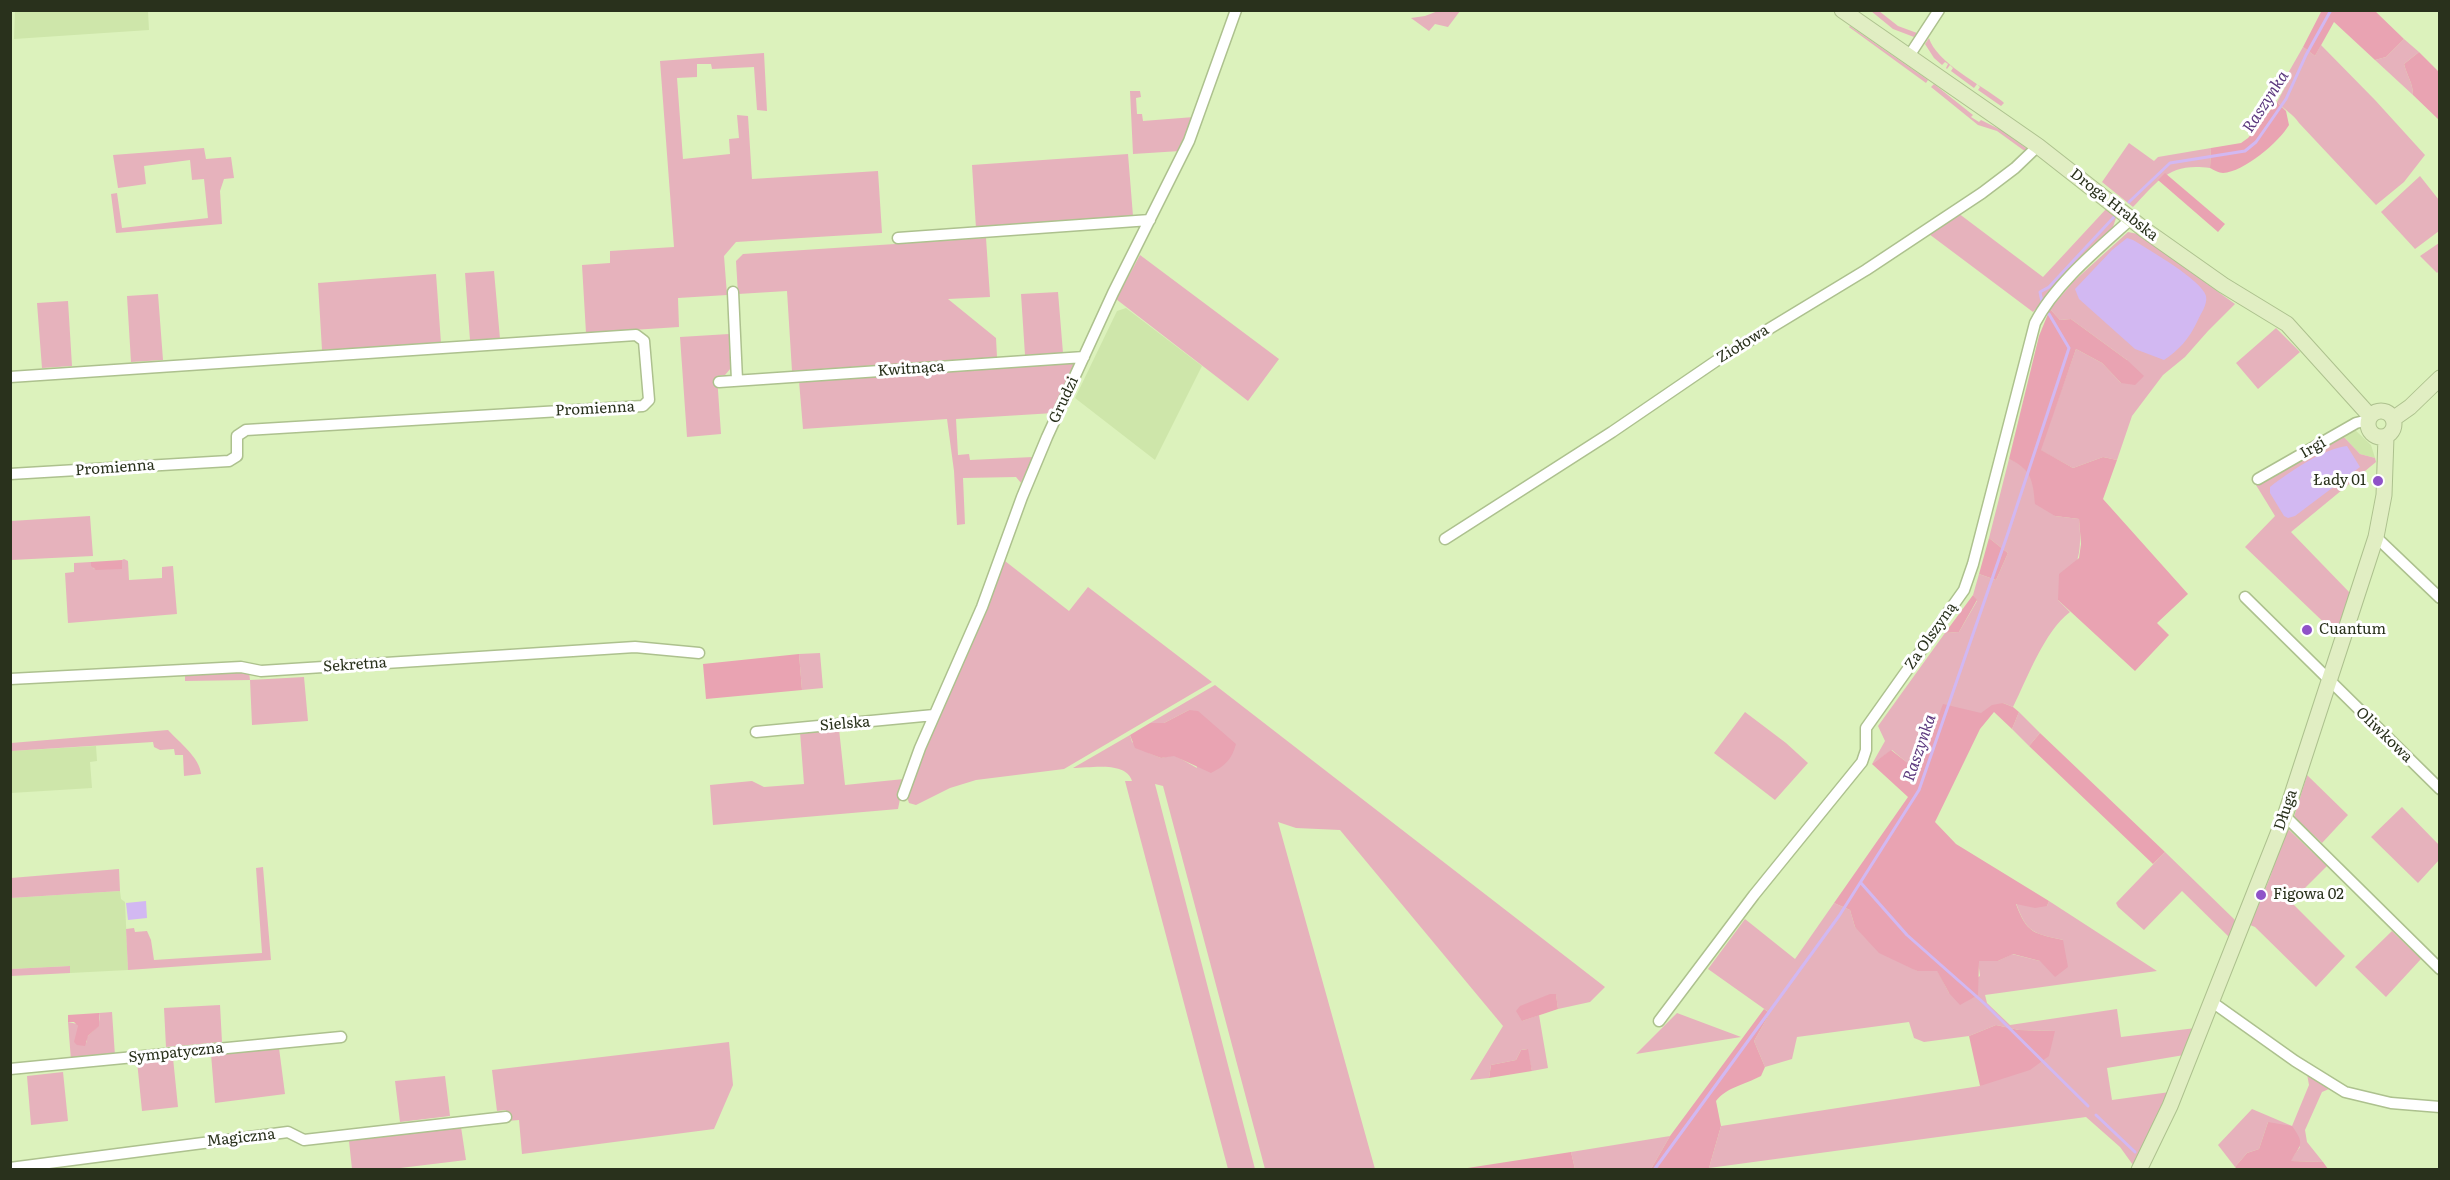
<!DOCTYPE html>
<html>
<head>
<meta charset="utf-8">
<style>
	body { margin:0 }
	#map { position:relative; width:2450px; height:1180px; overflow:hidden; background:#dcf2bc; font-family:Literata,serif }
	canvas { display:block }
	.frame { position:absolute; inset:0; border:12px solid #29311c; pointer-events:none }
</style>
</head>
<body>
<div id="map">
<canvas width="2450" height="1180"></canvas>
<div class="frame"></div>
</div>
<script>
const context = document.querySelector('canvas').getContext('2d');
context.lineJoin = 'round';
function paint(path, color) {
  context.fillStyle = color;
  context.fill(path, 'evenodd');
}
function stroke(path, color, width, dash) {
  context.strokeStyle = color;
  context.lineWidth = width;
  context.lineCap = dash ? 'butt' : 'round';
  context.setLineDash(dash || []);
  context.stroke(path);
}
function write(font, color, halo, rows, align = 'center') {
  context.font = font + ' Literata,serif';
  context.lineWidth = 6;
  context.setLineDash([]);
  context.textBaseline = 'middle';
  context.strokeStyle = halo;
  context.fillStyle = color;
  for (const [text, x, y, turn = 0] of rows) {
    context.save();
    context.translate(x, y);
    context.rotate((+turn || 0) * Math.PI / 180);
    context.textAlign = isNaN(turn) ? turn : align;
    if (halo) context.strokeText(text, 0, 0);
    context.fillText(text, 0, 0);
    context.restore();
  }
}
const built = new Path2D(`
	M15,11H148L149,30L14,39Z
	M1126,308L1202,366L1155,460L1075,398L1117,311Z
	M2354,429L2371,445L2375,458L2360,454L2343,436Z
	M96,746L97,761L90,762L92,788L11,793V751Z
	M120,891L121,899L125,902L128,970L70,973L69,966L11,969V898Z`);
const green = new Path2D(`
	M1438,11H1460L1448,27L1435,24L1429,31L1411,18L1425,16Z
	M1871,11H1879L1898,26L1917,33L1914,37L1893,29Z
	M1850,26L1928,80L1926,83L1849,27Z
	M1929,38C1936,62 1981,85 2002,101L2004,103L2001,106L1978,90L1980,87L1977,84L1974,88L1951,71L1953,68L1950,65L1947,69L1946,68L1948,64L1945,62L1942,65L1934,58L1925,44Z
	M2404,39L2419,52L2404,64C2407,76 2413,83 2413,95L2375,60L2386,57Z
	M2321,45L2375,100L2425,155L2404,182L2376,205L2299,123C2293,114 2285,110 2277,102L2289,80L2287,75L2303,47L2315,56Z
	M764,53L767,111L757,110L754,67L712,69L711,64H697V77L677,78L683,159L730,154L729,139L739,138L737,115L748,116L752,179L878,171L882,233L736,242L724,256L727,295L678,298L679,327L586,333L582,265L610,263V251L674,247L660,61Z
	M1934,84L1973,115L1971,117L1979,122L1981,120L2001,130L2026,148V152L1997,131L1978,125L1931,87Z
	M1130,91H1140L1141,97L1136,98L1137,114H1142L1143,121L1194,117L1180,151L1133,154Z
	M2129,143L2154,161L2158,157L2211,148L2210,168C2169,162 2158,181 2133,207L2102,182Z
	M204,148L206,159L231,157L234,178L224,179L220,191L222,224L116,233L111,194L117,193L122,228L208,218L204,179L192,180L190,160L144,166L146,184L118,188L113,155Z
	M1128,154L1133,216L976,228L972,165Z
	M2420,176L2439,200V231L2415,249L2381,212Z
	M2107,208L2116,218L2113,227L2115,229L2033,312L1929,234L1958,213L2043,277Z
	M2128,232L2138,234L2235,304L2208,331L2185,357L2163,375L2132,416L2117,460L2103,457L2073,468L2040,450L2076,349L2102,363L2121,383L2127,360L2071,319L2060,320L2050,309L2074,281Z
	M986,238L990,297L948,299L996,338L997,357L792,371L787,291L738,294L736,261L743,254Z
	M2439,243V271L2437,273L2420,256Z
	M1140,255L1279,359L1248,401L1116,299Z
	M494,271L500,339L470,340L465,273Z
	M436,274L441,343L322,350L318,283Z
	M1058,292L1063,353L1025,355L1021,294Z
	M158,294L163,360L131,362L127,296Z
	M68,301L72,366L42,368L37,303Z
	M2276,328L2300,352L2258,389L2236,363Z
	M729,334L731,368L725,375L717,376L721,434L687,437L680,337Z
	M1073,361L1076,367L1054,413L956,419L958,455L969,454L970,460L1033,457L1021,483L1016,477L963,478L965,524L957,525L954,471L947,419L803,429L799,381Z
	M2343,436L2360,454L2375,458L2376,462L2291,532L2350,593L2337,635L2245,547L2275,516L2256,485Z
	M2009,459L2023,465L2055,516L2079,519C2083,560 2076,565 2058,600L2070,612C2044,632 2028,677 2013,707L2003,703L1918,772L1892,750L1872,764L1885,741L1878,726L1945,633L1959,632L1977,601L1973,595L1979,574L1996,580L2008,553L1989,538Z
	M90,516L93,556L11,560V521Z
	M124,559L128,561L129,580L162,578V567L173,566L177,614L68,623L65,573L74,572V563L91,562L94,569L122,568V560Z
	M1005,561L1069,611L1088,587L1212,682L1064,769L976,780L950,788L916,805L909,803L906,794Z
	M820,653L823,688L802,690L799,654Z
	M249,672L250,680L304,677L308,721L252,725L250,680L185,681V675L188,673Z
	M1215,685L1605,987L1590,1002L1558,1009L1556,995L1522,1021L1539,1015L1548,1068L1532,1071L1527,1049L1521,1050L1516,1060L1491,1065L1489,1078L1470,1080L1503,1026L1340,830L1296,828L1278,822L1375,1169H1265L1163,786L1155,784L1255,1169H1228L1125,781H1132C1126,761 1091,768 1073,768L1130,735L1132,742L1149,753L1161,758L1174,755L1197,768L1189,710L1164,723H1150Z
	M1745,712L1786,743L1808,763L1775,800L1714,753Z
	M2019,712L2040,733L2029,746L2012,729Z
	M839,729L845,785L904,779L898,809L713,825L710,785L752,781L764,787L804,784L800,732Z
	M168,730C179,742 200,758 201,774L184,776L183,755H175L174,749L160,750L154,747L153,742L11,751V743Z
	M2307,775L2348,815L2322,843L2294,817Z
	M2402,807L2439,845V860L2418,883L2371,837Z
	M2287,828L2327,866L2291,902L2345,956L2316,987L2255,927L2250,925L2269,880Z
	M2165,852L2235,920L2229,937L2182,891L2144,930L2118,907L2116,903Z
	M263,867L271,960L128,970L126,929L134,928L135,932L147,931L151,940L154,960L262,953L256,868Z
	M119,869L120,891L11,898V878Z
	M2049,901L2157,971L1985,995L1987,1003L2010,1025L2117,1009L2121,1037L2196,1028L2184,1055L2107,1068L2112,1100L2170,1092L2133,1165L2120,1147L2086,1117L1709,1168L1721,1126L1980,1086L2055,1031L2019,1030L1996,1025L1969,1036L1924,1042L1914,1038L1909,1022L1797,1037L1792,1059L1765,1067L1754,1041L1770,1013L1708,969L1745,919L1795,959L1834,903L1850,910L1855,927L1917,971L1937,970L1949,993L1980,976L1978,961H1998L2012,954L2040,961L2063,940C2034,933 2027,934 2016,903L2047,906Z
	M2392,931L2421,959L2386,997L2355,967Z
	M70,966V973L11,976V969Z
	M220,1005L222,1042L166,1047L164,1008Z
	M112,1012L115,1056L71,1060L68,1022L77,1024L87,1043L86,1038C95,1029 101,1027 99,1013Z
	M1677,1013L1741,1037L1636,1054Z
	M729,1042L733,1085L714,1129L522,1154L519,1120L507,1121L506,1110L497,1111L492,1070Z
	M279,1048L285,1094L215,1103L211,1054Z
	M173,1058L178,1107L142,1111L137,1061Z
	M63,1072L68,1121L31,1125L27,1076Z
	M2307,1074L2329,1089L2322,1092L2305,1130L2307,1142L2323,1162L2290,1161L2300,1147L2268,1122L2259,1149L2247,1153L2235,1167L2218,1145L2252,1109L2292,1126L2309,1085Z
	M445,1076L450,1116L400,1122L395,1081Z
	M461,1127L466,1160L392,1169H352L349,1141Z
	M1670,1136L1651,1169H1575L1571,1152Z`);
const forest = new Path2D(`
	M2322,10L2375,11L2404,39L2386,57L2375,60L2334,22L2315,56L2303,47Z
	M2419,52L2439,72V120L2413,95C2413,83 2407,76 2404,64Z
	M2277,102L2286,111L2289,125C2279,142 2244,172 2223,173C2219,173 2214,170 2210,168L2211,148L2241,143L2248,138Z
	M2165,173L2225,224L2218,232L2158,180Z
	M2050,309L2060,320L2071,319L2127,360L2144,376L2135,385L2121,383L2102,363L2076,349L2041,450L2073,468L2103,457L2117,460L2103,499L2188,594L2157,623L2169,635L2135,671L2058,600L2059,574L2079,558L2081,544L2079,519L2055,516L2035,504C2033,480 2031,469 2009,459L2039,336Z
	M1989,538L2008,553L1996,580L1979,574Z
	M122,560V569L96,570L91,566V562Z
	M1973,595L1977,600L1959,632L1945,633Z
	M799,654L802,690L706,699L703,664Z
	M2003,703L2013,707L2019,712L2012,729L1994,712L1980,729L1935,822L1956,844L2049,901L2047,906L2035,908L2016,904C2027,934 2034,933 2063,940L2068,967L2055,977L2040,961L2013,954L1998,961H1979L1978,995L1960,1005L1949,993L1937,971H1917L1879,953L1855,927L1850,910L1834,903L1908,797L1872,764L1891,750L1918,771L1943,704L1981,713L1992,705Z
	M1189,710L1198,711L1236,744C1232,759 1225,766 1211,773L1174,756L1161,758L1135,748L1130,735L1150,723H1164Z
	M2040,733L2165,852L2153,864L2029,746Z
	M1550,994H1556L1558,1009L1522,1021L1516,1011L1520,1006Z
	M1764,1009L1770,1013L1754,1041L1765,1067L1761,1076C1744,1085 1727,1087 1716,1101L1721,1126L1709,1168L1651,1169L1670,1136Z
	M99,1013V1026L88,1036L85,1046L77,1045L74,1042L78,1026L74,1022H68V1015Z
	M1996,1025L2019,1030L2055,1031L2049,1056L2030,1070L1980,1086L1969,1036Z
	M1528,1049L1532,1071L1489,1078L1491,1065L1516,1060L1521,1050Z
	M2268,1122L2292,1126C2305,1144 2301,1144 2291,1161L2323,1162L2328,1169H2237L2235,1167L2247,1153L2259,1149Z
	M1571,1152L1575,1169H1461Z`);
const water = new Path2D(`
	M2127,238L2133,240C2149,250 2202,280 2206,296C2208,304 2200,315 2197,322C2189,339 2179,350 2164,360L2135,349L2079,299L2075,289L2112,250Z
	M2347,446L2360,467L2295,516L2288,518L2284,516L2270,493V487C2289,472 2323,449 2347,446Z
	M146,901L147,918L128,920L126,903Z`);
const stream = new Path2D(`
	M2129,202L2170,163L2245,151L2256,142L2286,99L2306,55L2331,10
	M2042,302L2040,292L2049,287L2114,217
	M1861,883L1907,935L1985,1004L2088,1106
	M2096,1115L2135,1152
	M1654,1170L1839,916L1919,790L2008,533L2069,348L2049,314`);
const street = new Path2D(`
	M1909,56L1939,10
	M898,238L1150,220
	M733,292L737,380
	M10,377L636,335L644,341L649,400L643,406L246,430L237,436V456L229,461L10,474
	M719,382L1084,357
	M2258,479L2356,423L2368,420
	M2376,537L2440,598
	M1445,539L1612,432L1716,361L1866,270L1982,193L2015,168L2038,146
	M2245,597L2440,789
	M10,679L241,667L261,671L635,647L699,653
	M756,732L934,715
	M903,795L920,748L982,607L1022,497L1047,437L1113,293L1189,141L1236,10
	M2285,816L2440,969
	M2212,1002L2295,1061L2345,1092L2391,1103L2440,1107
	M1659,1021L1754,895L1862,762L1866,750V728L1964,590L1973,564L2035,323C2055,284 2099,248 2131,219
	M10,1069L341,1037
	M10,1168L288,1132L304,1140L506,1117`);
const secondary = new Path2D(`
	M1842,10L2038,146L2145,230L2223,285L2287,324L2370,416
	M2368 424a13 13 0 1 1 26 0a13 13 0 1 1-26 0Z
	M2393,419L2410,407L2440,378
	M2139,1170L2170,1106L2285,816L2376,537L2384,495L2386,437`);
const markers = [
	[2378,481,6,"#8f52c8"],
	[2307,630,6,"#8f52c8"],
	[2261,895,6,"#8f52c8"]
];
const streetNames = [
	["Droga Hrabska",2114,205,38],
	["Ziołowa",1743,344,-32],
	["Kwitnąca",911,369,-4],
	["Grudzi",1064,400,-65],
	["Promienna",595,409,-3],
	["Irgi",2313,448,-30],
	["Promienna",115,468,-4],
	["Za Olszyną",1931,636,-55],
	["Sekretna",355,665,-4],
	["Sielska",845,724,-5],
	["Oliwkowa",2384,735,44],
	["Długa",2286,810,-71],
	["Sympatyczna",176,1053,-6],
	["Magiczna",241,1138,-6]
];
const poiNames = [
	["Łady 01",2366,481,"right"],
	["Cuantum",2319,630],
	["Figowa 02",2273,895]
];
const waterNames = [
	["Raszynka",2266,102,-57],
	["Raszynka",1920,748,-71]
];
paint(built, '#cee6aa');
paint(green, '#e6b2bc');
paint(forest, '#e9a3b2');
paint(water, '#d2b8f2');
stroke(stream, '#d2b8f2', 3);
stroke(street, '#adc18e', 13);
stroke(secondary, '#adc18e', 17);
stroke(street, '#fff', 10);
stroke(secondary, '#e1eec3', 15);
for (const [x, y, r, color] of markers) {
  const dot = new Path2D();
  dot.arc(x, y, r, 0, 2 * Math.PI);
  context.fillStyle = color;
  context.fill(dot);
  stroke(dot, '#fff', 2);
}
write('15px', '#29311c', '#fff', streetNames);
write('15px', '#29311c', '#fff', poiNames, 'left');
write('italic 16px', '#5c397e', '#fff', waterNames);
</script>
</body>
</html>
